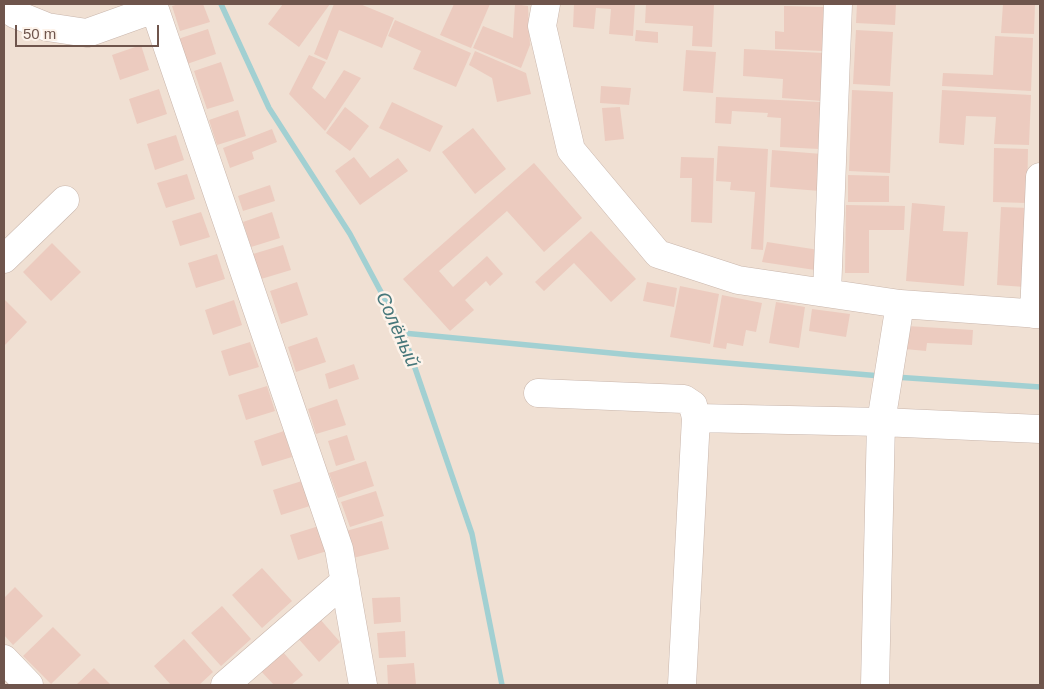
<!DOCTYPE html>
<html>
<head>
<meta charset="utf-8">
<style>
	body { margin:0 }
	#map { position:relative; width:1044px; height:689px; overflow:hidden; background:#faefe4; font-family:Helvetica,sans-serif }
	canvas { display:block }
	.frame { position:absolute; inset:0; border:5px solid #6f554c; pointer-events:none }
	.scale { position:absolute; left:15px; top:25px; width:144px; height:22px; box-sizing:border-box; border:2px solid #6f554c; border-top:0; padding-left:6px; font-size:15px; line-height:18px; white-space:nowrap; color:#6f554c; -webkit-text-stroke:4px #fdf3ea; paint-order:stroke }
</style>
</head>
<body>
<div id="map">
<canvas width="1044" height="689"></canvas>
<div class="frame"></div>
<div class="scale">50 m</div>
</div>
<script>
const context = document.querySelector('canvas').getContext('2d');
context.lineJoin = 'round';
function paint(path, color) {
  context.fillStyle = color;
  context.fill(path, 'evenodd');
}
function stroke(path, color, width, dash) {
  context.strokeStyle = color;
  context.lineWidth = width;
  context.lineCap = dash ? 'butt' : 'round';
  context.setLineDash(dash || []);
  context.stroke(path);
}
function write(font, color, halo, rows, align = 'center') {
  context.font = font + ' Helvetica,sans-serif';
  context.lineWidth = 5;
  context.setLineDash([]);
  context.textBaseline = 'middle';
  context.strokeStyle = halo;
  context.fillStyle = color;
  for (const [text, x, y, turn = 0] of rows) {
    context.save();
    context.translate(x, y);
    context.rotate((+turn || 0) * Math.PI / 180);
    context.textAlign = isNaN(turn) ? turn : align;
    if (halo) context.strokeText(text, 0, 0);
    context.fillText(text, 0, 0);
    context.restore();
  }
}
const residential = new Path2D(`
	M4,4H1040V685H4Z`);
const stream = new Path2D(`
	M221,4L269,108L350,234L403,333L472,534L502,685
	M403,333L632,355L881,376
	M895,377L1040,387`);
const building = new Path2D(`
	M179,4H203L210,22L180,31L172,6Z
	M283,4H330L299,47L268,24Z
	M334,4H360L394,18L382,48L339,30L327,60L314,54Z
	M454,4H490L471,48L440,35Z
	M515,4L528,6L530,45L521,68L473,48L483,26L513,38Z
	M574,4H635L633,36L609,34L611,9L596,8L594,29L573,27Z
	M646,4H714L712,47L692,46L693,26L645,23Z
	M857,4H896L895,25L856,23Z
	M1003,4H1035L1034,34L1001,33Z
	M784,6L824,7L823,51L775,49V31L784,32Z
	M395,20L471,53L456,87L413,69L421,51L388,36Z
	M208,29L216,54L187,64L178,39Z
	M636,30L658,32V43L635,41Z
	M856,30L893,32L890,86L853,84Z
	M995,36L1033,38L1031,91L942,86L943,73L993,75Z
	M141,45L149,70L120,80L112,55Z
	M744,49L824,53L822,101L782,98L783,79L743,76Z
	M686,50L716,52L713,93L683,91Z
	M475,51L526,73L531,94L497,102L492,78L469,65Z
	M309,55L326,62L312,88L325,99L344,70L361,78L325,131L289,94Z
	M221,62L234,101L207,109L194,71Z
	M601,86L631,88L629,105L600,103Z
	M159,89L167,114L137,124L129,99Z
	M852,90L893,92L890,173L849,171Z
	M942,90L1031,95L1029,145L994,144L996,117L966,116L964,145L939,143Z
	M716,97L821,102L819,149L780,147L781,118L767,117L768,113L732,111L731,124L715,123Z
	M392,102L443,126L430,152L379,128Z
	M345,107L369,126L350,151L326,133Z
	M620,107L624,139L605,141L602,108Z
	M238,110L246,136L217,145L209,120Z
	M473,128L506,169L475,194L442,152Z
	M272,129L277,142L252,152L254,159L230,168L223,148Z
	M176,135L184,160L155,170L147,144Z
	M718,146L768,149L763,250L751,249L755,192L730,190L731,182L716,181Z
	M994,148L1028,149L1027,203L993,202Z
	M772,150L822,154L820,191L770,187Z
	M354,157L370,178L398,158L408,171L360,205L335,171Z
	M681,157L714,158L712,223L691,222L692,178H680Z
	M534,163L582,218L544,252L507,211L439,271L453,287L487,256L503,274L490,286L486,281L465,300L474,310L450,331L403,279Z
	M187,174L195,199L166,208L157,183Z
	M848,175L889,176V202H848Z
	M270,185L275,201L243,211L238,196Z
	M912,203L945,206L943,231L968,232L964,286L906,281Z
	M846,205L905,206L904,230H869V273H845Z
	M1001,207L1029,208L1025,287L997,285Z
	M201,212L210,237L180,246L172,221Z
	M272,212L280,238L251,247L243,222Z
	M591,231L636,279L611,302L574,263L544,291L535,282Z
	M767,242L819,250L815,270L762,262Z
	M52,243L81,272L51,301L23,272Z
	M283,245L291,270L261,279L253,254Z
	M217,254L225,279L196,288L188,263Z
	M297,282L308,315L281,324L270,291Z
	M647,282L677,288L674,307L643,301Z
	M680,286L719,294L710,344L670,337Z
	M722,295L762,303L756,332L746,330L743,346L727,343L726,349L713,347Z
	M4,299L27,322L4,346Z
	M234,300L242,325L213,335L205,310Z
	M776,302L805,307L799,348L769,343Z
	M812,309L850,314L846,337L809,331Z
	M907,326L973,330L972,345L927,343L926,351L905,349Z
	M317,337L326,362L296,372L288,347Z
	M250,342L259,367L229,376L221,351Z
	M354,364L359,379L329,389L325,374Z
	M267,386L275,411L246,420L238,395Z
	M337,399L346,425L316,434L308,409Z
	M284,431L292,457L262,466L254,441Z
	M347,435L355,460L336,466L328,441Z
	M366,461L374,486L338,498L329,473Z
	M302,481L310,506L281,515L273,490Z
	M376,491L384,516L350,527L341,502Z
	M382,521L389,549L353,558L346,531Z
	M319,526L327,551L298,560L290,535Z
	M262,568L292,601L262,628L232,595Z
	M15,587L43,616L13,645L4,635V598Z
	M400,597L401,622L374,624L372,598Z
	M222,606L251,639L221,666L191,633Z
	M319,618L340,642L319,662L297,637Z
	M53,627L81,655L51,684L23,656Z
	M405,631L406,657L379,658L377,633Z
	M184,639L213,672L199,685H171L154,666Z
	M282,651L303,675L291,685H274L260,670Z
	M414,663L416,685H388L387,665Z
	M94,668L111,685H76Z`);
const minor = new Path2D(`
	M153,4L339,549L363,685
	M546,4L542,26L571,150L658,254L738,280L900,304L1040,314
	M4,7L15,14L47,27L87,33L154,9
	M4,259L65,200
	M827,293L838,4
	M1034,314L1040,177
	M538,393L684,399L693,405L696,418L881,422L1040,429
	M4,659L29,685
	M225,685L345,581
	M682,685L696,418
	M875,685L881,422L900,304`);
const waterNames = [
	["Солёный",397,330,66]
];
paint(residential, '#f0e0d3');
stroke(stream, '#a2d0d2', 5.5);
paint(building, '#eccbbf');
stroke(minor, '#c9b6ac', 29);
stroke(minor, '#fff', 28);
write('italic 19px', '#46777a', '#fdf3ea', waterNames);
</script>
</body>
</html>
